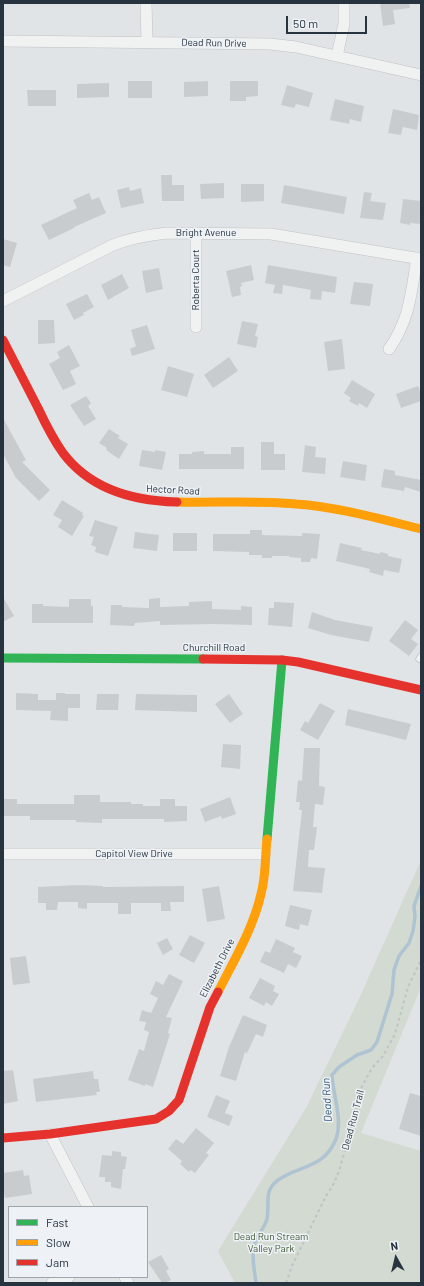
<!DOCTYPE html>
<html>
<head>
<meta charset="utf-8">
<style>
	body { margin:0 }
	#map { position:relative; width:424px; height:1286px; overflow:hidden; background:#e1e4e6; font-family:Barlow,sans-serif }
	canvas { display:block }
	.frame { position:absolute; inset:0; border:4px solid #27343f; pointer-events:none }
	.legend { position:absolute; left:8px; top:1206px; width:140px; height:72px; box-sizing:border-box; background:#eef2f6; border:1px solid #9ea6ad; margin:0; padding:5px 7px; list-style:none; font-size:12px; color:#27343f }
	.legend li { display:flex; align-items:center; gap:8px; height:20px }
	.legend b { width:20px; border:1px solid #9ea6ad }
	.north { position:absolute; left:376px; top:1238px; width:40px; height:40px; -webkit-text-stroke:3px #eef2f6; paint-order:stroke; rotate:352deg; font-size:11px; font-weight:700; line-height:16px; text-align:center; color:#27343f }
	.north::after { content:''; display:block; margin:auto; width:14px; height:18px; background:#27343f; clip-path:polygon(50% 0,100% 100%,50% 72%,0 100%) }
	.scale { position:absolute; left:286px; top:16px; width:81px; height:18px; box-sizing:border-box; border:2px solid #27343f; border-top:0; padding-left:5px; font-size:12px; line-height:14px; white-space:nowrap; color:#27343f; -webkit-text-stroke:3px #eef2f6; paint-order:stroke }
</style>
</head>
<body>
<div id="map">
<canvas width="424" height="1286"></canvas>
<div class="frame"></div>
<ul class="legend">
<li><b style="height:5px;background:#30b455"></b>Fast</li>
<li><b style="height:5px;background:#ff9f0a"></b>Slow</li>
<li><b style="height:5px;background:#e5322d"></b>Jam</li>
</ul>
<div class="north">N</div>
<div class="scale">50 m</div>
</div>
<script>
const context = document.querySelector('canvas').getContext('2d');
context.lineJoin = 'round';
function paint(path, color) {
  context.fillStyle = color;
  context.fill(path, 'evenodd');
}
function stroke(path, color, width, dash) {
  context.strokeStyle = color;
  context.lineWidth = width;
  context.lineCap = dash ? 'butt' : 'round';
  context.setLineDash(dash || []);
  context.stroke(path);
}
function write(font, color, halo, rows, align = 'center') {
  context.font = font + ' Barlow,sans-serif';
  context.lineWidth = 3;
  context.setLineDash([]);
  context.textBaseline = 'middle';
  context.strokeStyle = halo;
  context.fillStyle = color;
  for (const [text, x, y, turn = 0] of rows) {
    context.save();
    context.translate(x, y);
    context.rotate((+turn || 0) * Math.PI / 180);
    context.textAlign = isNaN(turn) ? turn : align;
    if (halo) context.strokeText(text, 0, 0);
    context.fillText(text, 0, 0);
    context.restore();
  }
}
const green = new Path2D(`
	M421,860V987L361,1133L421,1151V1283H235L218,1251L306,1108L358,1001Z`);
const stream = new Path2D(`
	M256,1283C255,1273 251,1256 254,1246C256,1237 264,1229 267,1219C270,1204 263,1191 278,1180C299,1165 324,1169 336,1139C343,1118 333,1096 332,1075L339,1067L357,1055L371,1050L377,1042L392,994L394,970L399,956L409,943L413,931L415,917L414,906L421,886`);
const building = new Path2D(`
	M380,3H409L410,8L393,10L395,24L383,26Z
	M128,81H152V98H128Z
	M208,81V96L184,97V82Z
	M230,81H258V96L246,97V101H230Z
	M109,83V97L77,98V84Z
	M287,85L313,93L309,107L296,104L294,108L281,105Z
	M27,90H56V106H28Z
	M335,99L364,106L361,122L350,119L349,124L330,120Z
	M393,109L419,115L417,130L403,127L401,135L388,133Z
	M161,175H172V185H184V201H162Z
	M224,183V198L201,199L200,184Z
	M241,184H264V201L241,202Z
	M284,185L347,197L344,214L281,203Z
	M129,187L130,191L141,188L144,203L121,208L117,190Z
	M364,192L372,193L370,201L386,203L383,220L360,218Z
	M89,193L92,200L99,197L106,213L74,227V228L49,240L41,225L77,208L73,200Z
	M403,199L421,201V224L410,223V225L400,223Z
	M3,239L17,243L10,267L3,265Z
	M251,265L254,280L241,283L242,286L240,287L241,295L232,297L226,271Z
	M268,265L337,277L335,293L322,291L321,300L310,299L311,290L283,285L282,294L273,293L275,285L265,283Z
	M159,268L163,289L146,293L142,271Z
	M122,274L129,288L108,300L101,285Z
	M354,282L373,284L370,306L350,304Z
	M87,294L94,307L83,313L84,315L74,320L66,304Z
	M38,320H54L55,343L38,344Z
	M242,321L258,324L255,336L258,337L256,348L237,344Z
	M147,325L155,349L132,356L130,349L136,346L131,330Z
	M342,339L345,369L328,371L324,342Z
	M69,345L80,366L70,371L76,384L63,390L49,364L60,358L57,352Z
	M229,357L238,371L213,388L204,375Z
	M168,366L194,374L187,397L161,390Z
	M352,380L375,394L367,408L359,403L358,406L349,401L351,398L344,393Z
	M418,386L421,394V401L401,408L396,394Z
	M86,396L91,403L88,406L96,419L84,426L70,405Z
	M3,418L26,460L22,462L50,490L39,501L16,478L3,454Z
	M109,429L120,436L118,438L128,444L119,459L106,450L107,448L99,443Z
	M261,442H274V454H285V470H261Z
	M305,445L316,447L315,457L326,458L325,474L302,472Z
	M231,447H244V469H179V454H192V452L204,451V454H231Z
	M142,450L155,452V450L166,452L162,470L139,466Z
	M343,461L367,465L365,481L340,477Z
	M384,469L395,471V475L421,480V492L405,487L404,491L381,487Z
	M62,500L83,513L82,515L84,516L72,536L58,527L62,520L53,515Z
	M95,520L118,527L108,556L95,552L96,547L91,545L94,537L89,536Z
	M250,530H262V535L302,536V533L320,534L317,559L311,558L310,562H301V558L289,557V556H272V558H262V555H249V552L213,551V534H250Z
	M135,532L159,535L157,551L133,548Z
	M173,533H197V551H173Z
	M340,543L362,548L361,550L380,554V552L388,554V556L402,559L399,573L384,570L383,576L369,572L370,569L336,561Z
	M3,597L14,616L3,622Z
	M160,598V607L189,606V602L212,601V609H213L241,610V606L252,607V625L213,624L160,625V621L135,623L134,626L110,625L111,605H122V607L149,608V599Z
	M69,599H91V606H93V623H32V604H43V606L69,607Z
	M274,602L294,603L292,627L268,625L269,608H274Z
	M312,612L335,620L373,627L369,642L331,635L308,628Z
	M405,620L418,630L411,639L418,644L409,656L389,641Z
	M16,693L38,694V700H56V693H65V694H80V708H68V721L50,720L51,711L16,710Z
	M97,694H119L118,710H96Z
	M136,694L197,695V712L135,710Z
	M229,694L243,714L230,723L215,704Z
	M320,703L335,711L318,740L300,730L305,721L308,723Z
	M348,709L411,724L406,740L345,725Z
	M223,744L241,745L240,769L221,767Z
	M304,748H320L319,786L325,787L323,805L315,804L313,827H317L314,850H309L308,867L325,868L322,893L293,891L302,810H299L300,802H296L298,780L302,781Z
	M74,795H100V802H131V804H143V806H160V799H175V806H187V821L164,822V819H102V823L76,822V820H30V816H3V799H17V804H74Z
	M230,797L236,814L222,819L221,816L205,822L200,809Z
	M78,885L103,886V887L184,886V902H170L171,911H161V903H131V914H118V903H87V909L78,908V902H58L57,910H46V903H38V887Z
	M219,886L225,919L207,922L202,889Z
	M290,905L312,910L308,926L300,924L299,930L285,926Z
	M190,935L205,943L194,963L179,955Z
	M167,938L173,949L163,955L157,943Z
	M276,939L295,948L293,952L302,956L296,968L288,964L284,973L260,962L265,951L270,953Z
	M26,956L30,983L13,985L10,958Z
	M169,974L183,981L166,1017L172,1018L168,1033L170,1034L153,1087L145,1084V1086L128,1080L139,1049L144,1051L149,1032L144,1030L146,1022L139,1021L142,1010L151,1013L158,998L150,994L156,981L163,985Z
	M260,978L275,986L273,991L279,994L272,1006L266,1002L264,1006L249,998Z
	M243,1015L267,1025L263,1037L256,1034L247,1053L245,1052L236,1081L220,1076L229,1047Z
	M13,1070L18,1101L3,1104V1071Z
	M93,1071L94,1079H98L100,1092H96L97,1095L36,1102L33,1079Z
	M410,1093L421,1096V1136L399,1129Z
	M216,1095L230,1101L225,1113L233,1116L229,1126L207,1117Z
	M196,1128L214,1143L206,1153L209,1155L195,1173L190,1170L189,1172L180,1164L182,1161L168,1149L176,1139L183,1144Z
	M112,1151L121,1152V1156L127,1157L125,1169H123L121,1189L111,1187V1182H105V1177H99L102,1155L112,1156Z
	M23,1170L24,1176L29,1175L32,1194L5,1198L4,1194H3V1173Z
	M161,1255L169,1269L166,1271L171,1280L165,1283H162L148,1262Z`);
const path = new Path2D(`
	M286,1283L292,1266L325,1198L334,1183L339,1171L350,1134L360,1090L372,1068L383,1056L395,1034L408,987L421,960`);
const lane = new Path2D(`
	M419,659L421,656`);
const street = new Path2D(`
	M146,3L147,42
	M3,41L270,44L296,47L421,75
	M337,56L344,24V3
	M3,301L113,245C131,238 148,235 167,233L271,234L421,259
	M196,327V233
	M389,349C410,319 411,293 417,258
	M3,854H265
	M50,1134L88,1207
	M125,1277L128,1283
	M52,1283L69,1277`);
const fast = new Path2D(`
	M3,658L203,659
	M267,839L282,660`);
const slow = new Path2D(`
	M177,502C216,503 256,500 296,504C338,507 380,519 421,529
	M218,992C234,960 253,929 261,894C266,877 265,857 267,839`);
const jam = new Path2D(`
	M3,340C15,363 26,385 38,408C45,423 53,439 63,453C90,489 134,501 177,502
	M203,659L282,660L298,662L421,690
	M3,1138L50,1134L156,1119L169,1111L179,1100L210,1007L218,992`);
const streetNames = [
	["Dead Run Drive",214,43,1],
	["Bright Avenue",206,233],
	["Roberta Court",196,280,-90],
	["Hector Road",173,490,3],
	["Churchill Road",214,648],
	["Capitol View Drive",134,854],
	["Elizabeth Drive",217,968,-63],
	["Dead Run Trail",353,1120,-75]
];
const parkNames = [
	["Dead Run Stream",271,1237],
	["Valley Park",271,1249]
];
const waterNames = [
	["Dead Run",327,1100,-93]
];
paint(green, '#d3dad1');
stroke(stream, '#afc4d2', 3.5);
paint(building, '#c9ccce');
stroke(lane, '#bfc2c4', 7);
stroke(street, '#bfc2c4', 12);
stroke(path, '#bfc4c6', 2, [3, 3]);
stroke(lane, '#f0f2f2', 5.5);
stroke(street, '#f0f2f2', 11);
stroke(fast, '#30b455', 9);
stroke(slow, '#ff9f0a', 9);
stroke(jam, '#e5322d', 9);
write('10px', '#27343f', '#eef2f6', streetNames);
write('10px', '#415b35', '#eef2f6', parkNames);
write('italic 11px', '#315874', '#eef2f6', waterNames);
</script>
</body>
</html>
